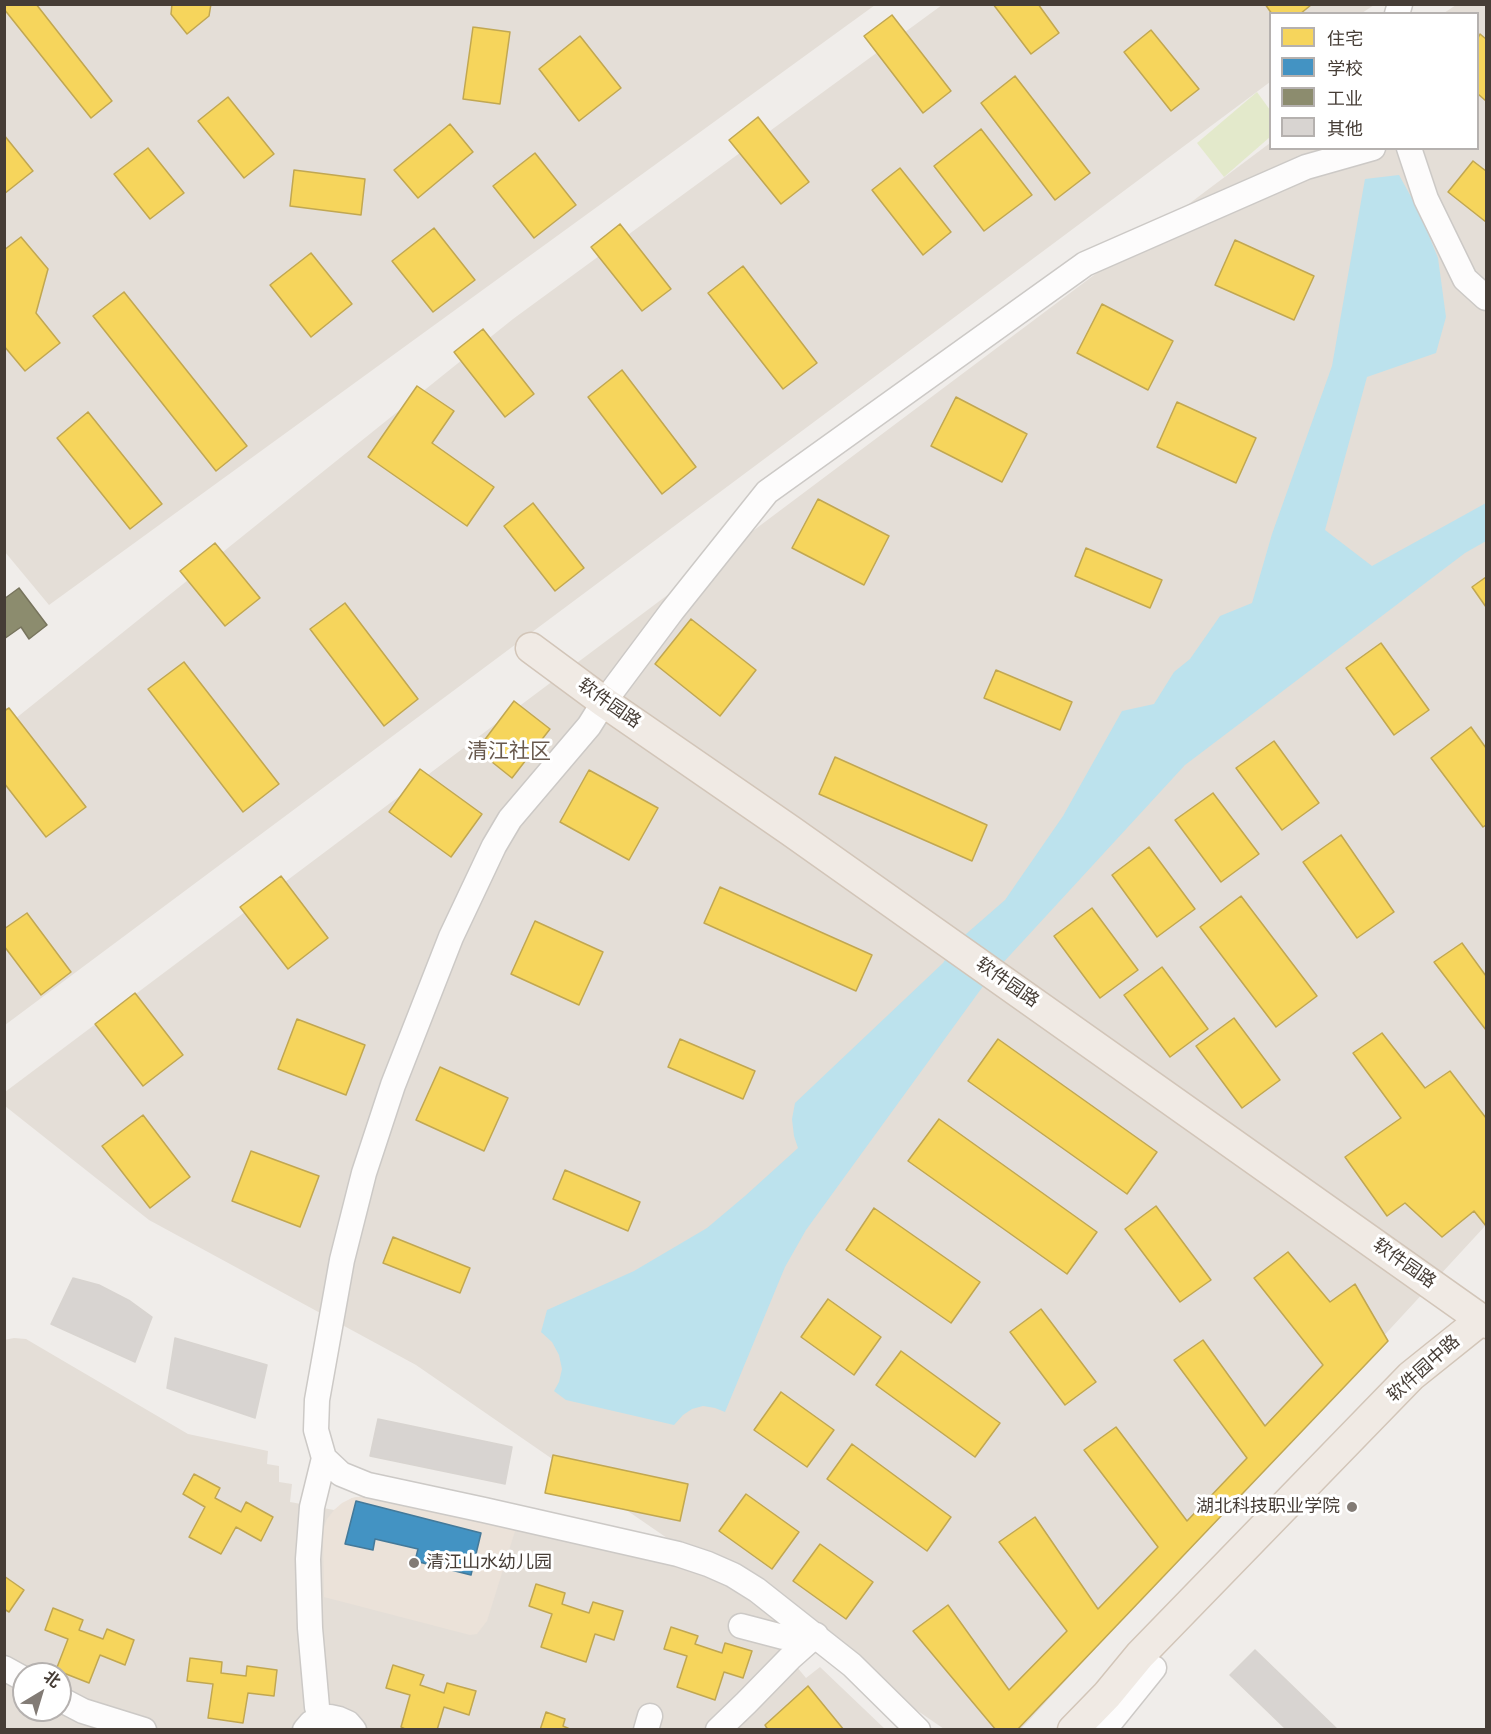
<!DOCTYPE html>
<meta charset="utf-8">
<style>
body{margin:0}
#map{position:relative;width:1491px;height:1734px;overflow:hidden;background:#f0edea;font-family:"Space Grotesk","Noto Sans SC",sans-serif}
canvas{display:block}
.frame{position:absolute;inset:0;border:6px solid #463d36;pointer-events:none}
.legend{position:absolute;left:1269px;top:12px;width:210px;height:138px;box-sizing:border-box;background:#fff;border:2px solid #b5b1af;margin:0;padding:8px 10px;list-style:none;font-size:18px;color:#463d36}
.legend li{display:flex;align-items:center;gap:12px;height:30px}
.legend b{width:30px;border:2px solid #b5b1af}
.north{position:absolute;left:12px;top:1662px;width:60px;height:60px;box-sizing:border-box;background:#fff;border:2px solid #b5b1af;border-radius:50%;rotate:38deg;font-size:16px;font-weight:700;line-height:24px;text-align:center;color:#463d36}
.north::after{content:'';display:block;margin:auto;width:21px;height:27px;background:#827b75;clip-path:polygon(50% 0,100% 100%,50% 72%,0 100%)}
</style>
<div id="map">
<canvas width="1491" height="1734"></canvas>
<div class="frame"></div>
<ul class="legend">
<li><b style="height:16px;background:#f6d55c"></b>住宅</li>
<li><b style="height:16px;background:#4393c3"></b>学校</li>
<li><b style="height:16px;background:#8c8c6e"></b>工业</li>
<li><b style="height:16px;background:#d8d4d1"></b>其他</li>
</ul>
<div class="north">北</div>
</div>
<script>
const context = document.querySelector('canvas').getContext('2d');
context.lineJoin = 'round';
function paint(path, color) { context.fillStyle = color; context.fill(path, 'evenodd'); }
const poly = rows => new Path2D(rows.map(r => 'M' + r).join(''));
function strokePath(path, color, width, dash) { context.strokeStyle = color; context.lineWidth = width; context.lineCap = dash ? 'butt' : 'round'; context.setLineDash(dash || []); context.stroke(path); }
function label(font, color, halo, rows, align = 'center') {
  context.font = font + ' "Space Grotesk","Noto Sans SC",sans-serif'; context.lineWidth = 6; context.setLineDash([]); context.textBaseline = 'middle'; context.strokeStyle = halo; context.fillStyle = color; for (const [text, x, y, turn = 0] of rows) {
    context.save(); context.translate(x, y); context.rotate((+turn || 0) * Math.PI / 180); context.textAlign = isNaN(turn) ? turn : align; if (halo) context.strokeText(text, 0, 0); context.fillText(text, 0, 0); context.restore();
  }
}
paint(poly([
 [4,5,875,5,49,605,5,552],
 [942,5,1374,5,1362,13,1270,14,1270,82,5,1025,5,727,513,319],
 [1456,5,1486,5,1486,1225,1021,1729,944,1729,416,1365,149,1220,5,1106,5,1092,1270,143,1270,148,1478,148,1478,14,1444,13],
 [14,1338,26,1339,188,1434,268,1451,267,1464,279,1466,279,1482,292,1484,290,1502,334,1510,352,1498,365,1496,690,1567,717,1579,783,1623,782,1649,806,1678,820,1667,885,1729,5,1729,4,1340],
 [24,1674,60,1674,60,1710,24,1710]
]), '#e4ded7');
paint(poly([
 [365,1496,516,1528,487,1621,477,1634,470,1635,324,1597,323,1530,327,1519,334,1510,342,1503,352,1498]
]), '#ebe2d9');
paint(poly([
 [1257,92,1270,110,1270,137,1224,177,1197,143]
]), '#e3e9cb');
paint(poly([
 [1399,175,1419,211,1438,258,1446,317,1436,353,1367,377,1325,530,1372,566,1486,503,1486,541,1465,553,1185,765,989,978,806,1230,785,1267,725,1412,715,1408,703,1406,692,1409,683,1415,674,1425,566,1400,554,1391,559,1382,562,1369,559,1355,552,1342,541,1332,547,1310,634,1271,707,1228,745,1196,798,1148,794,1136,792,1119,795,1103,943,963,958,941,1005,900,1063,816,1122,711,1154,704,1174,672,1190,659,1220,616,1252,603,1272,534,1332,366,1365,179]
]), '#bce2ed');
const homes = poly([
 [4,4,36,4,112,101,91,118,4,9,4,4],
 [172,4,211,4,209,16,187,34,171,14,172,4],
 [993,4,1038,4,1059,33,1031,54,993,4],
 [1265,4,1311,4,1311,5,1300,14,1272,14,1265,4],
 [892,15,951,91,923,113,864,36,892,15],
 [473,27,510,32,500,104,463,99,473,27],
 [1151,30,1199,89,1171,111,1124,52,1151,30],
 [1480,34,1486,39,1486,101,1478,94,1478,38,1480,34],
 [580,36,621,88,579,121,539,69,580,36],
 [1015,76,1090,173,1055,200,981,103,1015,76],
 [228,97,274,154,244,178,198,121,228,97],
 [758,117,809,182,781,204,729,140,758,117],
 [450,124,473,152,418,198,394,170,450,124],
 [981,129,1032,195,984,231,934,166,981,129],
 [4,135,33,171,4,194,4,135],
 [148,148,184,193,150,219,114,174,148,148],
 [535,153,576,205,534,238,493,186,535,153],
 [1473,161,1486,171,1486,222,1448,192,1473,161],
 [900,168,951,232,923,255,872,190,900,168],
 [294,170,365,179,361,215,290,206,294,170],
 [620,224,671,289,642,311,591,247,620,224],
 [434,228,475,280,433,312,392,261,434,228],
 [21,237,48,269,36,313,60,343,25,371,4,346,4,250,21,237],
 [1235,240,1314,276,1294,320,1215,285,1235,240],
 [311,253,352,304,311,337,270,285,311,253],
 [743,266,817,363,783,389,708,293,743,266],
 [124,292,247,446,216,471,93,316,124,292],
 [1102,304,1173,341,1148,390,1077,353,1102,304],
 [483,329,534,394,505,417,454,352,483,329],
 [622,370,696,467,662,494,588,397,622,370],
 [417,386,454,411,432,443,494,487,467,526,368,457,417,386],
 [956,397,1027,434,1002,482,931,446,956,397],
 [1177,402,1256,438,1236,483,1157,447,1177,402],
 [88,412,162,504,130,529,57,438,88,412],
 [818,499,889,536,864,585,792,548,818,499],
 [533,503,584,568,555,591,504,526,533,503],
 [215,543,260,598,225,626,180,571,215,543],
 [1086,548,1162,580,1150,608,1075,576,1086,548],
 [1486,577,1486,607,1472,587,1486,577],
 [345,603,418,699,384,726,310,629,345,603],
 [691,619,756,670,720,716,655,664,691,619],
 [1381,643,1429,710,1394,735,1346,668,1381,643],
 [184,662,279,784,243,812,148,689,184,662],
 [996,670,1072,702,1060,730,984,698,996,670],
 [514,701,550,729,512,778,477,750,514,701],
 [9,708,86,807,46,837,4,783,4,711,9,708],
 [1471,727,1486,748,1486,825,1483,827,1431,758,1471,727],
 [1274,741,1319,803,1282,830,1236,768,1274,741],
 [835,757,987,825,972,861,819,794,835,757],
 [420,769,482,814,451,857,389,812,420,769],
 [589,770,658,808,629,860,560,822,589,770],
 [1213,793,1259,854,1221,882,1175,820,1213,793],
 [1341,835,1394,912,1357,938,1303,862,1341,835],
 [1149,847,1195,909,1157,937,1112,875,1149,847],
 [281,876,328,938,288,969,240,907,281,876],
 [720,887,872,955,856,991,704,923,720,887],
 [1241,896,1317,996,1276,1027,1200,927,1241,896],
 [1092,908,1138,970,1100,998,1054,936,1092,908],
 [27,913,71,972,41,995,4,946,4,929,27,913],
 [535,921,603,952,579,1005,511,974,535,921],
 [1462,943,1486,976,1486,1030,1434,962,1462,943],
 [1162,967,1208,1029,1170,1057,1124,995,1162,967],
 [135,993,183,1055,143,1086,95,1024,135,993],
 [1234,1018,1280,1080,1242,1108,1196,1046,1234,1018],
 [297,1019,365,1045,346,1095,278,1069,297,1019],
 [1382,1033,1425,1088,1450,1071,1486,1118,1486,1226,1474,1211,1442,1237,1405,1203,1387,1216,1345,1157,1401,1118,1353,1053,1382,1033],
 [680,1039,755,1071,743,1099,668,1067,680,1039],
 [998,1039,1157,1152,1127,1194,968,1081,998,1039],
 [440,1067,508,1098,484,1151,416,1120,440,1067],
 [143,1115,190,1177,150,1208,102,1146,143,1115],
 [939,1119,1097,1232,1067,1274,908,1161,939,1119],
 [251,1151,319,1176,300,1227,232,1201,251,1151],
 [565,1170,640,1202,628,1231,553,1199,565,1170],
 [1156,1206,1211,1280,1180,1302,1125,1229,1156,1206],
 [874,1208,980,1282,951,1323,846,1250,874,1208],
 [393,1237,470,1268,460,1293,383,1263,393,1237],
 [1288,1252,1330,1302,1355,1284,1388,1341,1017,1730,996,1730,913,1631,948,1605,1009,1690,1067,1631,999,1542,1035,1517,1098,1609,1158,1547,1084,1450,1116,1427,1187,1521,1247,1458,1174,1360,1203,1340,1265,1426,1323,1365,1254,1278,1288,1252],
 [828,1299,881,1337,854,1375,801,1337,828,1299],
 [1041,1309,1096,1382,1065,1405,1010,1332,1041,1309],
 [901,1351,1000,1423,975,1457,876,1385,901,1351],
 [781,1392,834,1430,807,1467,754,1430,781,1392],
 [852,1444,951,1517,927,1551,827,1479,852,1444],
 [553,1455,688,1484,680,1521,545,1493,553,1455],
 [194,1474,220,1488,215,1498,241,1512,246,1502,273,1517,261,1541,236,1527,221,1554,189,1537,205,1507,183,1494,194,1474],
 [746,1494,799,1532,772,1569,719,1531,746,1494],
 [820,1544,873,1582,846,1619,793,1581,820,1544],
 [4,1576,24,1590,9,1612,4,1609,4,1576],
 [536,1584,565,1593,562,1604,589,1613,593,1602,623,1611,614,1640,595,1634,586,1662,541,1647,552,1614,529,1606,536,1584],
 [53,1608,83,1620,79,1630,103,1639,107,1629,134,1640,125,1665,100,1655,89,1683,56,1670,68,1639,45,1630,53,1608],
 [671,1627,698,1636,695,1644,722,1653,725,1643,752,1651,743,1678,724,1672,715,1700,677,1687,687,1656,664,1649,671,1627],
 [190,1658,222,1662,221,1673,246,1676,247,1666,277,1670,274,1696,248,1693,243,1723,208,1718,213,1684,187,1681,190,1658],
 [393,1665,424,1675,420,1685,444,1693,447,1683,476,1691,469,1715,444,1707,437,1730,407,1730,401,1727,410,1695,386,1688,393,1665],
 [808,1686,844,1730,768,1730,765,1725,808,1686],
 [546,1712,565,1719,563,1726,572,1730,540,1730,546,1712]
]);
paint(homes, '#f6d55c');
strokePath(homes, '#c1a751', 1.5);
const schools = poly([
 [356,1501,481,1533,471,1575,415,1561,418,1549,375,1539,373,1550,345,1544,356,1501]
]);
paint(schools, '#4393c3');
strokePath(schools, '#447999', 1.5);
const industry = poly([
 [19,588,47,625,29,639,21,627,4,639,4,599,19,588]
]);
paint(industry, '#8c8c6e');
strokePath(industry, '#77745d', 1.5);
const building = poly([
 [73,1278,99,1285,130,1301,152,1317,135,1362,51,1324,73,1278],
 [175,1338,267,1365,255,1418,167,1388,175,1338],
 [378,1419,512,1447,505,1484,370,1456,378,1419],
 [1255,1650,1338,1730,1287,1730,1230,1675,1255,1650]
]);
paint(building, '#d8d4d1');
strokePath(building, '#d8d4d0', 1.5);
const minor = poly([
 [1397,14,1400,4],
 [1409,148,1426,199,1465,279,1486,298],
 [741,1626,783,1637,816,1635],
 [4,1668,24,1679],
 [60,1699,83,1711,144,1730],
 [321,1719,317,1707,310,1628,308,1559,312,1507,324,1458],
 [305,1730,311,1723,321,1719,330,1717,339,1719,348,1723,354,1730],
 [646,1730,650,1716],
 [718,1730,746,1703,790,1658,816,1635],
 [918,1730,852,1665,757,1590,733,1575,708,1564,678,1554,484,1510,368,1485,341,1474,324,1458,316,1430,317,1400,342,1260,364,1173,393,1085,451,937,494,846,510,819,589,726,604,702,672,611,767,492,1085,264,1306,167,1373,148],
 [1104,1730,1154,1668]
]);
const major = poly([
 [531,648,604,702,791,831,1486,1323],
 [1073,1730,1107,1695,1140,1655,1411,1376,1482,1319]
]);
strokePath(minor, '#ccc9c6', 27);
strokePath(major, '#d2c5b8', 33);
strokePath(minor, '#fdfcfc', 24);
strokePath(major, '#f0eae4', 30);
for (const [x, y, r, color] of [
 [1352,1507,6,"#827b75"],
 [414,1563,6,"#827b75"]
]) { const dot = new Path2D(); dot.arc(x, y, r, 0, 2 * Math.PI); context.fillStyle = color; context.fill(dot); strokePath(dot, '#fff', 2); }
label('18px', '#463d36', '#fff', [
 ["软件园路",609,704,35],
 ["软件园路",1007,983,35],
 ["软件园路",1404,1264,35],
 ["软件园中路",1424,1369,-42]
]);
label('18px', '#463d36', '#fff', [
 ["湖北科技职业学院",1340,1507],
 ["清江山水幼儿园",426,1563,"left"]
], 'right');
label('21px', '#68594e', '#fff', [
 ["清江社区",509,752]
]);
</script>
